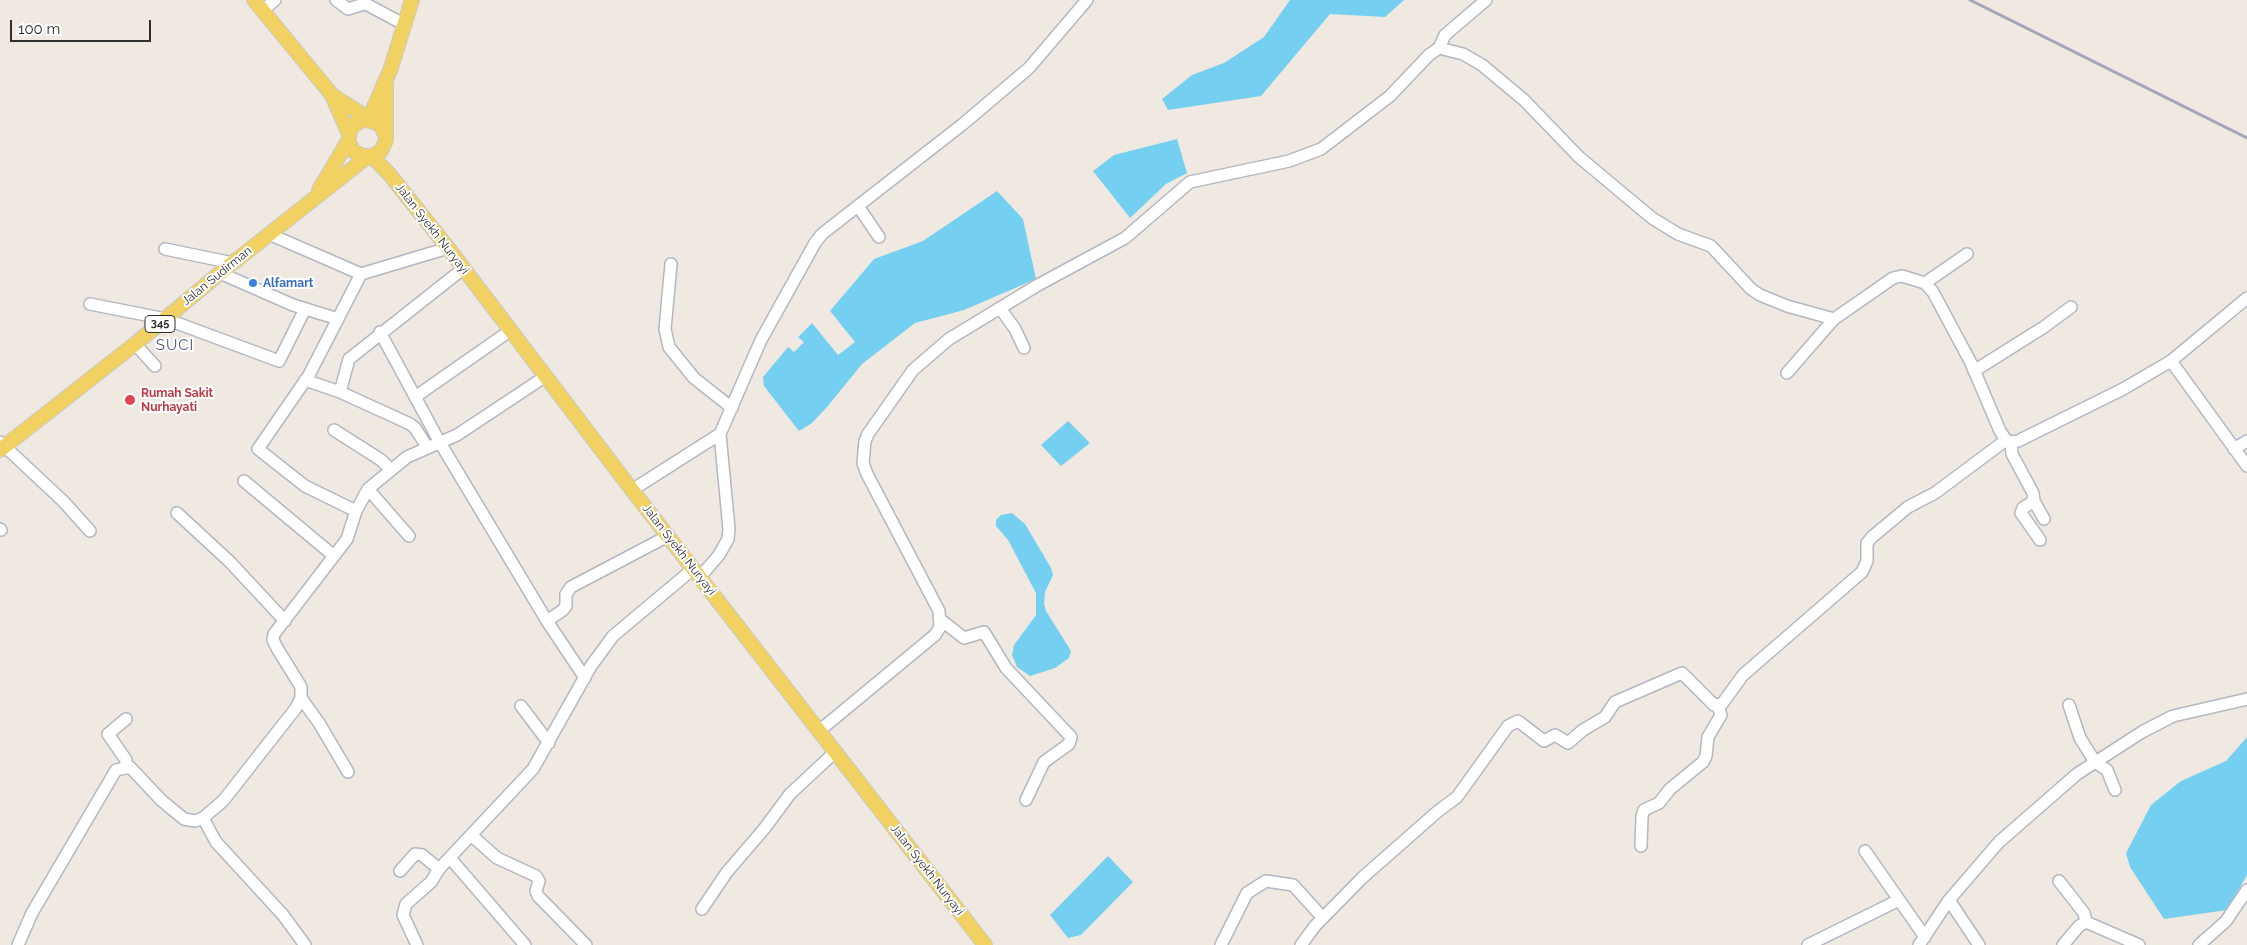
<!DOCTYPE html>
<style>
body{margin:0}
#map{position:relative;width:2247px;height:945px;overflow:hidden;background:#efe9e1;font-family:Raleway,sans-serif}
canvas{display:block}
.scale{position:absolute;left:10px;top:20px;width:141px;height:22px;box-sizing:border-box;border:2px solid #2e2e2e;border-top:0;padding-left:6px;font-size:15px;line-height:18px;white-space:nowrap;color:#2e2e2e;-webkit-text-stroke:4px #fff;paint-order:stroke}
</style>
<div id="map">
<canvas width="2247" height="945"></canvas>
<div class="scale">100 m</div>
</div>
<script>
const context = document.querySelector('canvas').getContext('2d');
context.lineJoin = 'round';
function paint(path, color) { context.fillStyle = color; context.fill(path, 'evenodd'); }
const poly = rows => new Path2D(rows.map(r => 'M' + r).join(''));
function strokePath(path, color, width, dash) { context.strokeStyle = color; context.lineWidth = width; context.lineCap = dash ? 'butt' : 'round'; context.setLineDash(dash || []); context.stroke(path); }
function label(font, color, halo, rows, align = 'center') {
  context.font = font + ' Raleway,sans-serif'; context.lineWidth = 4; context.setLineDash([]); context.textBaseline = 'middle'; context.strokeStyle = halo; context.fillStyle = color; for (const [text, x, y, turn = 0] of rows) {
    context.save(); context.translate(x, y); context.rotate((+turn || 0) * Math.PI / 180); context.textAlign = isNaN(turn) ? turn : align; if (halo) context.strokeText(text, 0, 0); context.fillText(text, 0, 0); context.restore();
  }
}
paint(poly([
 [1290,0,1404,0,1385,17,1330,14,1261,96,1168,110,1162,99,1192,75,1224,63,1264,37],
 [1177,139,1187,173,1166,184,1130,218,1093,171,1114,155],
 [997,191,1023,219,1036,279,964,310,915,323,862,364,827,407,812,423,799,431,764,386,763,377,788,347,794,352,804,342,798,337,812,323,838,355,855,342,830,311,874,259,923,241],
 [1068,421,1090,443,1061,466,1041,445],
 [1012,513,1025,524,1051,568,1053,575,1045,592,1044,603,1046,611,1071,651,1069,658,1055,668,1030,676,1017,667,1012,655,1014,645,1036,615,1036,593,1008,540,996,526,996,520,1001,515],
 [2247,737,2247,875,2227,910,2164,919,2130,867,2126,853,2151,805,2181,781,2226,761],
 [1108,856,1133,882,1081,935,1068,938,1050,915]
]), '#75cff0');
const minor = poly([
 [336,0,348,9,364,4,368,5,405,25],
 [262,11,275,0],
 [1439,48,1445,35,1486,0],
 [858,206,879,237],
 [269,234,361,274,448,248],
 [165,249,233,263],
 [671,264,665,329,669,347,694,378,732,408],
 [220,273,293,305,338,319],
 [1925,283,1967,254],
 [90,304,166,319,279,361,305,309],
 [1000,308,1015,329,1024,348],
 [380,332,439,441,547,621,563,610,566,606,566,594,571,587,668,536],
 [135,344,155,366],
 [2171,361,2247,466],
 [1974,371,2044,327,2071,307],
 [1787,373,1834,319],
 [305,380,340,392,410,424,415,428,428,448],
 [340,392,349,359,464,268],
 [415,397,511,330],
 [334,430,381,460,390,469],
 [0,442,64,502,90,531],
 [2011,442,2012,454,2033,493,2034,501,2023,508,2021,513,2040,540],
 [2234,449,2247,441],
 [244,481,334,556],
 [368,489,409,536],
 [632,490,720,434],
 [2034,501,2044,519],
 [356,511,305,486,258,449,309,375,361,274],
 [177,513,230,562,285,621],
 [0,529,1,530],
 [700,577,719,555,728,539,729,529,720,434,761,340,815,243,822,234,963,124,1029,68,1087,0],
 [941,620,964,638,984,632,1006,668,1071,737,1069,744,1044,762,1026,800],
 [547,621,585,678],
 [301,698,319,723,348,772],
 [2069,705,2080,738,2095,762,2107,770,2115,790],
 [521,706,549,743],
 [126,719,108,734,126,760,126,766],
 [819,731,935,635,940,627,939,611,867,474,863,463,865,441,868,434,913,370,949,339,1038,285,1125,238,1190,182,1289,161,1321,149,1390,96,1429,55,1439,48,1463,54,1482,65,1524,100,1579,157,1652,218,1678,234,1711,246,1751,289,1760,295,1787,306,1834,319,1893,278,1902,276,1925,283,1933,292,1971,363,2000,431,2006,440,2011,442,2018,441,2123,389,2171,361,2247,298],
 [203,818,216,842,283,915,305,945],
 [472,836,497,858,536,876,539,881,536,891,538,896,586,945],
 [1641,846,1642,816,1644,810,1659,803,1670,789,1703,762,1706,756,1708,737,1721,715,1718,706],
 [1865,851,1925,937],
 [450,858,525,945],
 [400,871,415,854,422,855,439,869],
 [2059,881,2084,913,2086,922],
 [1949,900,1979,945],
 [702,909,727,872,764,829,790,794,835,752],
 [18,945,32,913,116,770,130,767,161,800,184,819,195,821,203,818,223,801,296,708,301,698,301,687,277,648,273,640,274,634,347,539,356,511,368,489,407,457,457,435,546,376],
 [417,945,403,915,406,904,431,882,439,869,533,769,591,666,613,636,693,569],
 [1221,945,1247,893,1266,881,1293,885,1323,918],
 [1301,945,1315,926,1362,878,1437,812,1457,797,1508,726,1518,721,1544,741,1555,735,1568,743,1583,730,1605,717,1615,702,1682,673,1714,705,1722,704,1743,675,1862,572,1867,561,1867,543,1872,537,1908,507,1935,493,2006,440],
 [1808,945,1899,900],
 [1919,945,1949,900,1999,842,2077,774,2142,732,2173,716,2247,699],
 [2063,945,2079,926,2086,922,2139,945],
 [2199,945,2226,921,2247,890]
]);
const major = poly([
 [254,0,332,95,348,132],
 [332,95,369,119],
 [369,119,391,68,412,0],
 [385,134,380,124,364,119,351,127,348,141,353,151,362,156,372,156,381,151,386,140,386,84],
 [372,156,390,175,448,248,632,490,985,945],
 [319,190,348,141],
 [0,450,135,344,220,273,367,157]
]);
strokePath(minor, '#b4b7c1', 14);
strokePath(major, '#c9c9c9', 16);
strokePath(minor, '#fff', 11);
strokePath(major, '#f2d163', 14);
strokePath(poly([
 [1970,0,2247,138]
]), '#a3a6b8', 3);
for (const [x, y, r, color] of [
 [253,283,5,"#3f7fe0"],
 [130,400,6,"#e0444e"]
]) { const dot = new Path2D(); dot.arc(x, y, r, 0, 2 * Math.PI); context.fillStyle = color; context.fill(dot); strokePath(dot, '#fff', 2); }
for (const [x, y, w] of [
 [160,324,30]
]) { const box = new Path2D(); box.roundRect(x - w / 2, y - 8.5, w, 17, 4); context.fillStyle = '#fff'; context.fill(box); strokePath(box, '#2e2e2e', 1); }
label('bold 11px', '#2e2e2e', null, [
 ["345",160,324]
]);
label('12px', '#2e2e2e', '#fff', [
 ["Jalan Syekh Nuryayi",432,229,52],
 ["Jalan Sudirman",217,276,-39],
 ["Jalan Syekh Nuryayi",679,550,52],
 ["Jalan Syekh Nuryayi",927,870,52]
]);
label('bold 12px', '#366cbe', '#fff', [
 ["Alfamart",263,283]
], 'left');
label('bold 12px', '#be3a42', '#fff', [
 ["Rumah Sakit",141,393],
 ["Nurhayati",141,407]
], 'left');
context.letterSpacing = '1px';
label('15px', '#4d5680', '#fff', [
 ["SUCI",175,345]
]);
context.letterSpacing = '0px';
</script>
